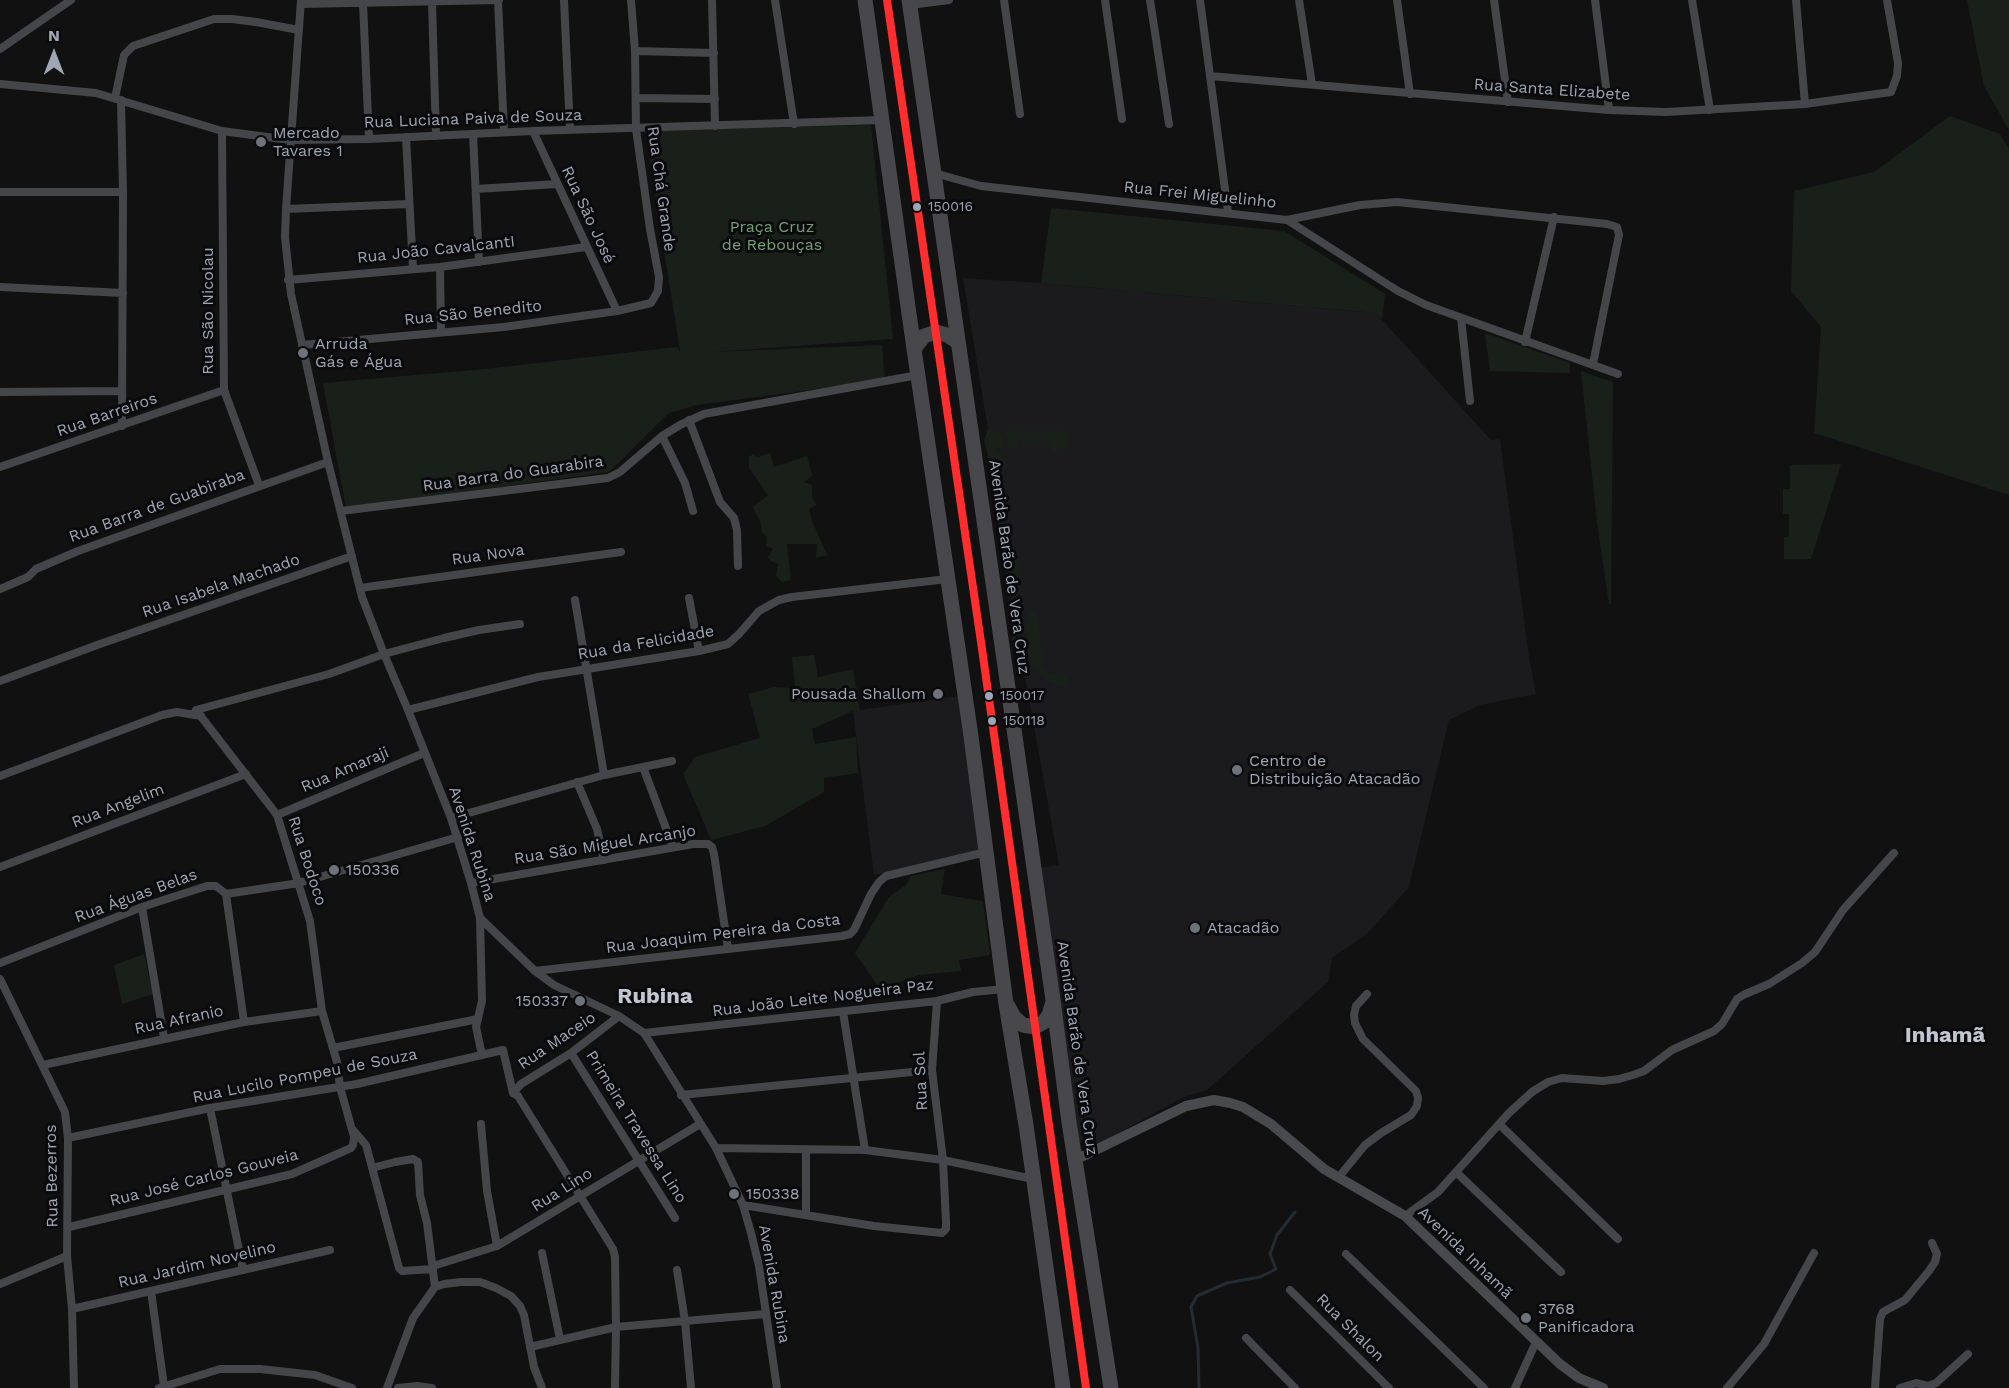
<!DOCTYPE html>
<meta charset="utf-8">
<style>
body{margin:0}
#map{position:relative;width:2009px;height:1388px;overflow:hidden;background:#111;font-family:"Work Sans",sans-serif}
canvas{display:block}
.north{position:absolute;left:24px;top:24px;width:60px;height:60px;-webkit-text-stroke:4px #0b0b0d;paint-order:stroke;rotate:0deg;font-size:16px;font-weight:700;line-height:24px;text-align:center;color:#a0a7b4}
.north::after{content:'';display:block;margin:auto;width:21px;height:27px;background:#a0a7b4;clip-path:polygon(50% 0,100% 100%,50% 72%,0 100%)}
</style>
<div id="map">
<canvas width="2009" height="1388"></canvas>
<div class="north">N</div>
</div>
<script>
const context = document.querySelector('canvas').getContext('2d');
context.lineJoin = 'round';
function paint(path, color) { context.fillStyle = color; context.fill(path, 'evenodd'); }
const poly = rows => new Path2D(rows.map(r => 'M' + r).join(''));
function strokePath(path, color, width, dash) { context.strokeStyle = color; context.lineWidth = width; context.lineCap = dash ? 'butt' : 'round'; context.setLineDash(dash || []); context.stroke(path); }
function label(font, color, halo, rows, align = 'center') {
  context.font = font + ' "Work Sans",sans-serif'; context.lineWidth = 6; context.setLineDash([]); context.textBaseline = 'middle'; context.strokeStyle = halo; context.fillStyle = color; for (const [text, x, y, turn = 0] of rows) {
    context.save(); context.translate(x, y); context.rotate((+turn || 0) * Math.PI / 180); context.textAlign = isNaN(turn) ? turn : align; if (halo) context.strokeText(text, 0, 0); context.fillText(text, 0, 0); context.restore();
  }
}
paint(poly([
 [963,278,1041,283,1376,313,1491,440,1500,439,1529,657,1536,694,1480,705,1449,720,1409,887,1366,935,1332,958,1328,982,1207,1090,1184,1097,1100,1143,1092,1145,1079,1141,1040,868,1059,865,994,505,988,429],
 [966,695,986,851,874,875,853,711]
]), '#1b1b1d');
paint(poly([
 [1967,0,2009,0,2009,130,1984,86],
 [1950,116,2000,134,2009,149,2009,495,1814,433,1821,327,1791,291,1794,191,1874,172],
 [871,125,893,339,712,352,882,345,885,380,697,405,669,413,609,472,346,508,323,383,485,369,677,347,680,351,645,131],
 [1051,208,1284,231,1385,294,1382,319,1376,313,1041,283],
 [1485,333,1570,363,1570,373,1490,371],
 [1581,371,1613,382,1611,604,1609,604,1597,523],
 [988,429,1004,435,1003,448,996,448,1009,467,998,471,1000,474,993,475,991,469,984,440],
 [1005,430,1067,431,1070,439,1067,449,1053,451,1046,441,1032,444,1018,440,1016,449,1011,449,1007,445],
 [770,453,774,467,807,456,812,476,804,482,812,485,812,497,816,505,809,509,812,521,827,555,816,558,817,544,787,544,791,580,782,582,776,576,778,564,771,561,768,557,773,549,766,546,767,537,762,532,761,524,753,507,768,495,749,468,749,457,753,454,757,457],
 [1841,464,1811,559,1784,559,1784,537,1789,536,1789,514,1783,514,1783,489,1790,489,1790,465],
 [1003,538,1011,540,1015,550,1023,583,1018,588,1014,590,1008,585,1007,565,1003,555],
 [1033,611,1038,618,1043,666,1050,673,1066,676,1068,686,1061,687,1042,678,1036,671,1031,660,1028,643,1021,649,1018,648,1012,642,1011,627,1018,621,1022,629,1019,637,1027,642,1028,616],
 [814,655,818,677,853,669,860,711,853,711,812,729,815,744,856,737,858,773,824,778,824,792,765,826,711,840,683,774,695,757,760,738,748,694,774,687,795,688,792,657],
 [945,869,941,894,983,901,990,955,959,960,961,971,919,975,896,984,878,986,855,953,889,897,906,885,911,876],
 [144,954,153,994,122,1004,114,965]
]), '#19201a');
strokePath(poly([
 [1199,1388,1198,1348,1191,1307,1197,1296,1227,1283,1260,1277,1276,1269,1270,1254,1277,1235,1295,1212]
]), '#242c33', 3);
strokePath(poly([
 [301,0,286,209,285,237,291,294,328,462,362,597,384,654,408,710,451,818,471,883,480,918,482,1001,476,1027,482,1055],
 [498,0,504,132],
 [564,0,570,130],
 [712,0,715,126],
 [775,0,794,124],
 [1004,0,1020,114],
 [1105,0,1122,119],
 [1150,0,1169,124],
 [1200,0,1228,212],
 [1299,0,1312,84],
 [1397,0,1410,94],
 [1494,0,1508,102],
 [1595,0,1609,110],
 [1692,0,1710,110],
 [1796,0,1805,104],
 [432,2,436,136],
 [363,3,369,139],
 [301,4,499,0],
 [910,5,949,0],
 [0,49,71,0],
 [635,51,714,53],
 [1210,76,1609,110,1666,112,1805,104,1891,92,1897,76,1898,63,1887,0],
 [0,84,96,93,222,131,290,140,369,139,533,131,882,120],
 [115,98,124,55,133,46,214,19,232,19,256,22,299,30],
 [637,98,715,99],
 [121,100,123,192,122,426],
 [222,131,224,390,259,485],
 [533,131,617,311],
 [473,134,479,262],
 [406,137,413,269],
 [934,173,981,186,1287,220,1360,205,1397,202,1607,224,1617,227,1619,235,1593,364],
 [476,189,557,184],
 [0,192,123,192],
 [286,209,409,204],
 [1287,220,1398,291,1426,305,1618,374],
 [440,267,441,332],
 [288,280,440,267,586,247],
 [0,287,123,293],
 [1461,318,1470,401],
 [1525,342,1554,217],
 [302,345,504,327,617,311,651,303,658,291,659,277,650,229,636,129,635,51,631,0],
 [0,392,122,391],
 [689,420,720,502,734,518,737,530,738,566],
 [662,436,685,483,693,511],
 [0,467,224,390],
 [341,511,608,478,620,472,662,436,680,425,704,414,918,375],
 [360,588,621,552],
 [0,589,28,577,36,569,78,551,328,462],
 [689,598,699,651],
 [575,600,604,775],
 [0,681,100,644,352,556],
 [408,710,538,677,699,651,728,644,739,634,759,611,779,600,792,597,947,579],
 [643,767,673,847],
 [0,776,162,715,177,712,201,716],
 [577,782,597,829,604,860],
 [277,815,424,753],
 [451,818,604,775,672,761],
 [0,867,246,774],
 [471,883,693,844,708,844,712,847,714,854,728,949],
 [226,894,244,1022],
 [142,907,164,1038],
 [480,918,535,971,554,985,619,1016,644,1033,716,1148,743,1205,751,1233,759,1266,777,1388],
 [0,963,142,907,207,886,216,886,226,894,299,883,458,837],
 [535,971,842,936,850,934,854,930,871,894,879,882,886,876,986,852],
 [0,979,65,1112,68,1138,67,1256,72,1309,74,1388],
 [843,1012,865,1150],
 [644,1033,937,1001,973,992,1005,989],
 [333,1048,478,1019],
 [571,1053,675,1218],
 [43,1065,244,1022,322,1011],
 [513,1093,518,1096,613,1249,615,1257,616,1327,615,1388],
 [513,1093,521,1084,571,1053,619,1016],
 [681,1095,932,1070],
 [210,1108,243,1270],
 [481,1124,487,1191,497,1246],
 [1499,1124,1618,1239],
 [353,1130,366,1145,399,1268,402,1271,433,1269],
 [68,1138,210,1108,357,1084,503,1050,513,1093],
 [716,1148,865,1150,943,1160,1033,1179],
 [806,1150,806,1214],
 [372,1168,395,1162,413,1159,418,1162,420,1195,427,1223,435,1287],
 [1456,1172,1561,1272],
 [1338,1178,1365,1145,1381,1133,1411,1115,1417,1106,1418,1098,1416,1091,1363,1039,1355,1023,1354,1015,1356,1006,1367,994],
 [743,1205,874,1226,942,1233,946,1229,946,1222,943,1160,932,1070,937,1001],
 [1405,1216,1438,1192,1509,1113,1532,1092,1548,1082,1562,1078,1603,1081,1619,1079,1633,1075,1644,1071,1672,1050,1714,1031,1722,1024,1737,999,1743,995,1769,984,1802,963,1815,952,1843,910,1894,853],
 [69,1227,292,1174,351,1148,353,1145,354,1137,340,1087,337,1062,322,1011,310,921,277,815,196,710,329,674,384,654,444,638,479,630,520,624],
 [542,1253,560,1339],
 [1346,1254,1484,1388],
 [433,1266,497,1246,700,1124],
 [677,1270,685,1321,691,1388],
 [0,1284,67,1256],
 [1290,1290,1389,1388],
 [151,1291,164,1386],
 [72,1309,330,1250],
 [1246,1338,1295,1388],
 [530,1347,616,1327,766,1314],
 [159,1388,220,1369,260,1369,315,1375,352,1388],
 [387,1388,413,1318,435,1287,444,1284,461,1282,480,1282,496,1288,511,1296,520,1306,524,1315,534,1367,542,1388],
 [398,1388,417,1386,432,1388],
 [1515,1388,1536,1342],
 [1727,1388,1764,1344,1814,1253],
 [1875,1388,1880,1319,1883,1312,1905,1300,1929,1271,1935,1262,1937,1254,1932,1243],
 [1900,1388,1916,1383,1928,1386,1936,1383,1968,1354]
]), '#45464a', 8);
strokePath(poly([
 [1075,1160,1186,1106,1214,1100,1230,1103,1243,1107,1271,1124,1324,1169,1405,1216,1560,1364,1579,1378,1603,1388]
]), '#494a4e', 10);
strokePath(poly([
 [865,0,914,349,970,729,1006,1004,1026,1125,1063,1388],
 [909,0,1053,1000,1069,1122,1111,1388],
 [914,349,924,336,936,332,947,335,958,342],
 [1008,1006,1014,1017,1023,1025,1035,1027,1044,1022,1049,1015,1053,1002]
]), '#48484c', 15);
strokePath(poly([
 [887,0,981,642,1086,1388]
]), '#ff2d2d', 8);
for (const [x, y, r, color] of [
 [261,142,6,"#6e727b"],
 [917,207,5,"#a0a7b4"],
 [303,353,6,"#6e727b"],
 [938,694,6,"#6e727b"],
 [989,696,5,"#a0a7b4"],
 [992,721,5,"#a0a7b4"],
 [1237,770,6,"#6e727b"],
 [334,870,6,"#6e727b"],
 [1195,928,6,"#6e727b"],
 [580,1001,6,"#6e727b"],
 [734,1194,6,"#6e727b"],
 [1526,1318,6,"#6e727b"]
]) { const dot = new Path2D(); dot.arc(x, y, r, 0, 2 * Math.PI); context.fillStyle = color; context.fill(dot); strokePath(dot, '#0b0b0d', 2); }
label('14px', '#a0a7b4', '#0b0b0d', [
 ["150016",928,207],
 ["150017",1000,696],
 ["150118",1003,721]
], 'left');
label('16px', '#a0a7b4', '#0b0b0d', [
 ["Rua Santa Elizabete",1552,90,4],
 ["Rua Luciana Paiva de Souza",473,119,-2],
 ["Rua Chá Grande",661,189,82],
 ["Rua Frei Miguelinho",1200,195,6],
 ["Rua São José",588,215,65],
 ["Rua João CavalcantI",436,250,-6],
 ["Rua São Nicolau",208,311,-90],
 ["Rua São Benedito",473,313,-6],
 ["Rua Barreiros",107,415,-19],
 ["Rua Barra do Guarabira",513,474,-8],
 ["Rua Barra de Guabiraba",157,506,-20],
 ["Rua Nova",488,555,-8],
 ["Avenida Barão de Vera Cruz",1009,567,82],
 ["Rua Isabela Machado",221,586,-19],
 ["Rua da Felicidade",646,643,-10],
 ["Rua Amaraji",345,770,-23],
 ["Rua Angelim",118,806,-21],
 ["Avenida Rubina",472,844,72],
 ["Rua São Miguel Arcanjo",605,845,-9],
 ["Rua Bodoco",307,861,72],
 ["Rua Águas Belas",136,896,-20],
 ["Rua Joaquim Pereira da Costa",723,934,-7],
 ["Rua João Leite Nogueira Paz",823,998,-7],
 ["Rua Afranio",179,1020,-12],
 ["Rua Maceio",557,1041,-34],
 ["Avenida Barão de Vera Cruz",1077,1048,82],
 ["Rua Lucilo Pompeu de Souza",305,1076,-11],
 ["Rua Sol",921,1081,-93],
 ["Primeira Travessa Lino",636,1127,58],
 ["Rua Bezerros",52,1176,-91],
 ["Rua José Carlos Gouveia",204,1178,-14],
 ["Rua Lino",562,1190,-32],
 ["Avenida Inhamã",1465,1253,44],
 ["Rua Jardim Novelino",197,1265,-13],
 ["Avenida Rubina",774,1284,80],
 ["Rua Shalon",1350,1328,45]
]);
label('16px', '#a0a7b4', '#0b0b0d', [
 ["Mercado",273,133],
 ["Tavares 1",273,151],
 ["Arruda",315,344],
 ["Gás e Água",315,362],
 ["Pousada Shallom",926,694,"right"],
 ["Centro de",1249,761],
 ["Distribuição Atacadão",1249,779],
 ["150336",346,870],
 ["Atacadão",1207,928],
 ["150337",568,1001,"right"],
 ["150338",746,1194],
 ["3768",1538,1309],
 ["Panificadora",1538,1327]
], 'left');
label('16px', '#75a076', '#0b0b0d', [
 ["Praça Cruz",772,227],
 ["de Rebouças",772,245]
]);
label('bold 22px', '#c1c6cf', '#0b0b0d', [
 ["Rubina",655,997],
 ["Inhamã",1945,1036]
]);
</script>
